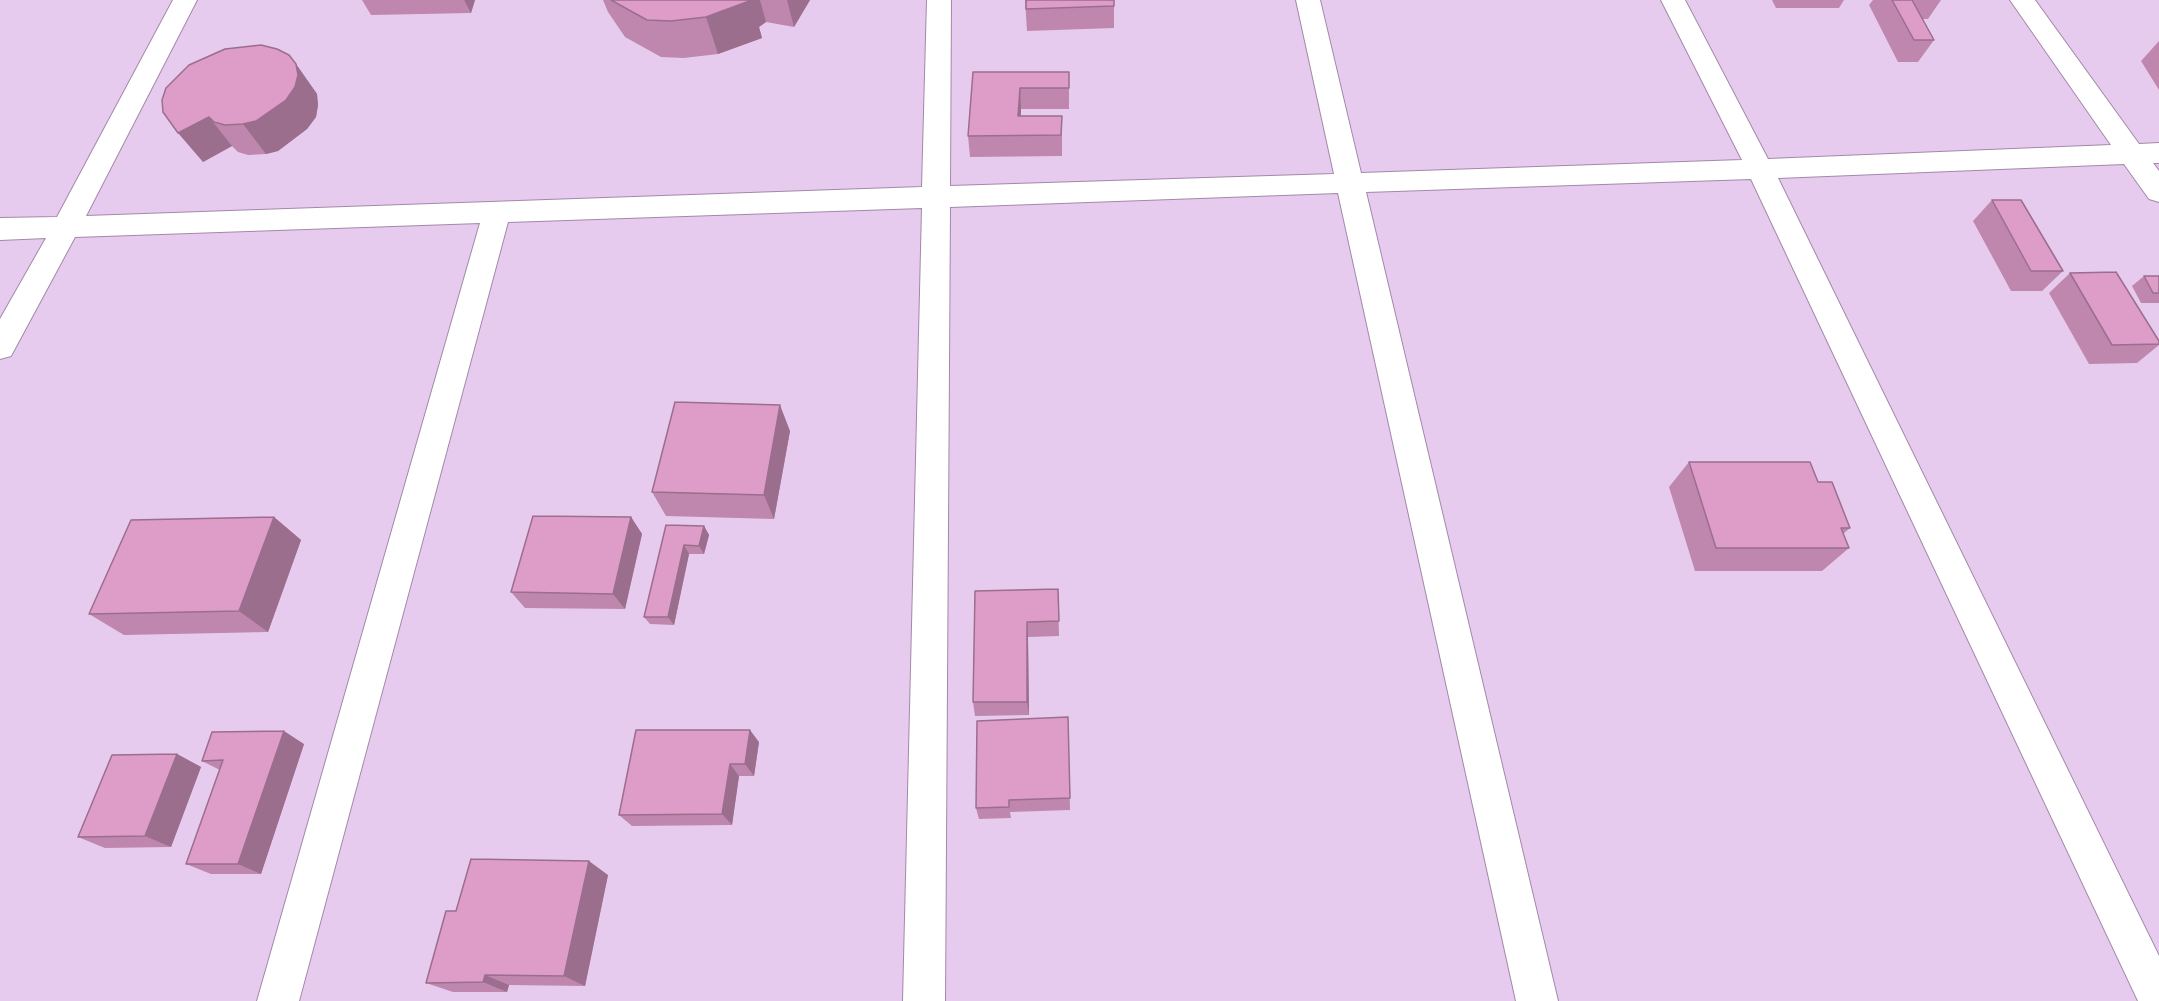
<!DOCTYPE html>
<style>
body{margin:0}
canvas{display:block;background:#e7cbee}
</style>
<canvas width="2159" height="1001"></canvas>
<script>
const context = document.querySelector('canvas').getContext('2d');
context.lineJoin = 'round';
const poly = rows => new Path2D(rows.map(r => 'M' + r).join(''));
function strokePath(path, color, width, dash) { context.strokeStyle = color; context.lineWidth = width; context.lineCap = dash ? 'butt' : 'round'; context.setLineDash(dash || []); context.stroke(path); }
function paint(path, color) { context.fillStyle = color; context.fill(path, 'evenodd'); }
const minor = poly([
 [173,0,197,0,86,216,922,187,927,0,951,0,950,186,1334,174,1296,0,1320,0,1361,173,1742,160,1661,0,1685,0,1768,159,2111,145,2010,0,2035,0,2139,144,2159,143,2159,163,2153,163,2159,171,2159,202,2149,199,2124,164,1778,178,2159,956,2159,1001,2138,1001,1751,179,1366,192,1558,1001,1516,1001,1338,193,950,207,945,1001,903,1001,922,208,508,222,299,1001,257,1001,480,223,75,237,11,356,0,359,0,319,46,238,0,240,0,218,57,217,173,0]
]);
strokePath(minor, '#a289a9', 2);
paint(minor, '#fff');
paint(poly([
 [362,0,475,0,471,13,371,15],
 [603,0,810,0,794,27,766,22,759,27,762,38,718,54,684,58,661,57,625,37,608,12],
 [1025,0,1114,6,1114,28,1027,31],
 [1772,0,1844,0,1839,8,1776,8],
 [1873,0,1941,0,1928,19,1922,19,1934,40,1918,62,1898,62,1869,5],
 [2159,41,2159,90,2141,61],
 [296,64,317,94,318,105,316,117,307,129,278,151,266,154,248,155,238,152,232,146,203,162,166,88],
 [973,72,1069,72,1069,109,1021,109,1021,116,1062,116,1062,156,970,157,968,136],
 [1992,200,2063,271,2042,291,2011,291,1973,221],
 [2070,273,2159,341,2159,345,2137,363,2089,364,2049,293],
 [2144,276,2159,276,2159,303,2141,303,2132,286],
 [790,431,774,519,666,516,652,492],
 [1689,462,1818,482,1850,528,1843,534,1849,548,1822,571,1695,571,1669,487],
 [274,517,301,540,268,632,124,635,89,614],
 [631,517,642,534,625,609,525,608,511,592],
 [666,525,704,526,709,535,704,554,689,554,674,625,650,624,644,617],
 [1058,589,1059,636,1028,637,1029,715,975,716,973,702,975,591],
 [1068,717,1070,810,1010,812,1011,818,979,819,976,808],
 [759,742,754,776,739,776,732,825,632,826,619,815],
 [304,744,261,874,211,874,186,864,220,770,202,761],
 [177,754,201,767,171,847,105,848,78,837],
 [608,875,585,986,509,985,507,992,453,992,426,983,456,911]
]), '#bf87ad');
paint(poly([
 [464,0,475,0,471,13],
 [748,0,760,0,766,22,759,27,762,38,718,54,706,17],
 [787,0,810,0,794,27],
 [296,64,317,94,318,105,316,117,307,129,278,151,266,154,243,124],
 [1020,88,1021,109,1020,137,1018,116],
 [209,117,232,146,203,162,178,133],
 [780,405,790,431,774,519,764,495],
 [274,517,301,540,268,632,239,611],
 [631,517,642,534,625,609,613,594],
 [704,526,709,535,704,554,699,546],
 [684,545,689,554,674,625,668,617],
 [1027,622,1028,637,1029,715,1027,702],
 [750,730,759,742,754,776,745,764],
 [284,731,304,744,261,874,238,864],
 [177,754,201,767,171,847,145,836],
 [730,764,739,776,732,825,722,814],
 [589,861,608,875,585,986,564,976],
 [485,975,509,985,507,992,483,982]
]), '#9b6e8d');
const building = poly([
 [611,0,752,0,706,17,671,21,647,20,611,0],
 [1026,0,1114,0,1114,6,1026,9,1026,0],
 [1892,0,1912,0,1934,40,1914,40,1892,0],
 [261,45,277,49,289,55,296,64,298,75,295,87,286,100,256,121,243,124,225,125,214,122,209,117,178,133,163,112,162,100,166,88,189,65,225,49,261,45],
 [973,72,1069,72,1069,88,1020,88,1018,116,1062,116,1061,135,968,136,973,72],
 [1992,200,2021,200,2063,271,2031,271,1992,200],
 [2116,272,2159,341,2159,344,2112,345,2070,273,2116,272],
 [2144,276,2159,276,2159,293,2153,293,2144,276],
 [675,402,780,405,764,495,652,492,675,402],
 [1689,462,1810,462,1818,482,1832,482,1850,528,1841,528,1849,548,1716,548,1689,462],
 [533,516,631,517,613,594,511,592,533,516],
 [274,517,239,611,89,614,131,520,274,517],
 [666,525,704,526,699,546,684,545,668,617,644,617,666,525],
 [1058,589,1059,621,1027,622,1027,702,973,702,975,591,1058,589],
 [1068,717,1070,798,1009,800,1009,807,976,808,977,721,1068,717],
 [636,730,750,730,745,764,730,764,722,814,619,815,636,730],
 [284,731,238,864,186,864,223,760,202,761,212,732,284,731],
 [177,754,145,836,78,837,112,755,177,754],
 [471,859,589,861,564,976,485,975,483,982,426,983,446,911,456,911,471,859]
]);
paint(building, '#de9dc9');
strokePath(building, '#9b6e8d', 1.5);
</script>
